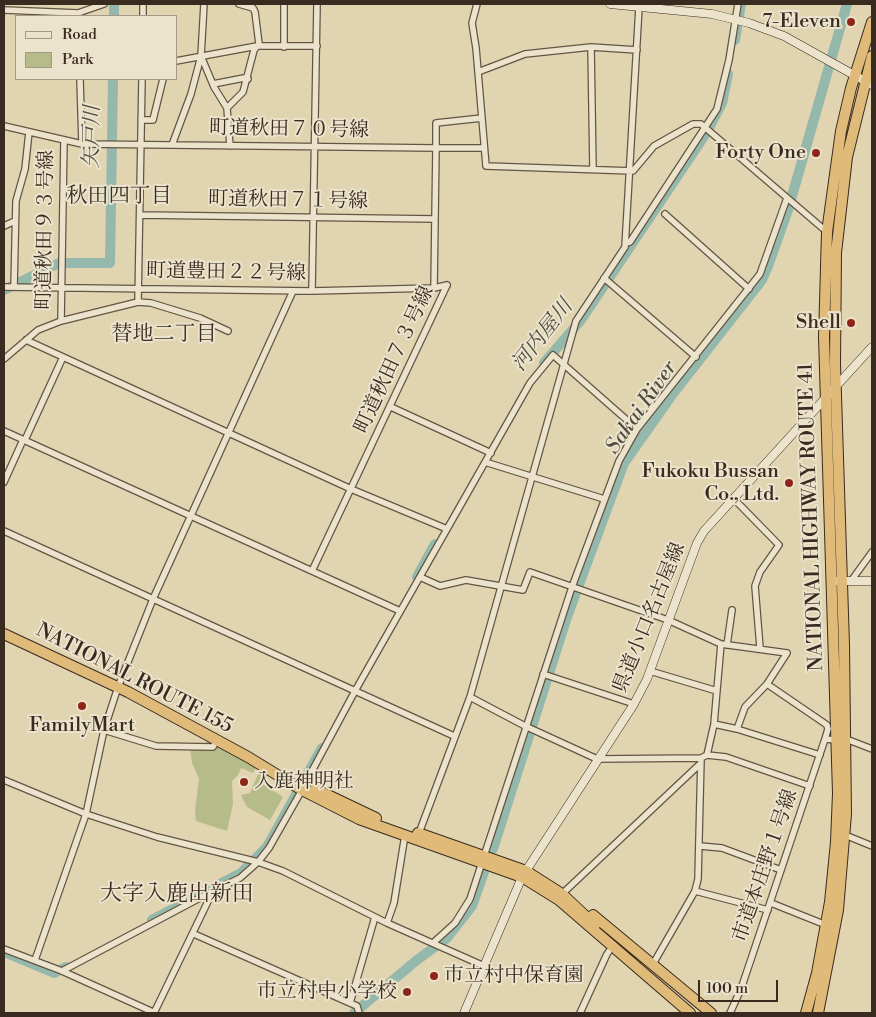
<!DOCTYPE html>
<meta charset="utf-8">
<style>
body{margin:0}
#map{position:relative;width:876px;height:1017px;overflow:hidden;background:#e0d4b1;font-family:"Libre Bodoni",serif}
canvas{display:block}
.frame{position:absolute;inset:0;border:5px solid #392b1f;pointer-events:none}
.legend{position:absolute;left:15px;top:15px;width:162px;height:65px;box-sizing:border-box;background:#ebe3cc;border:1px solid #a49987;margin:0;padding:6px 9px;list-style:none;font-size:15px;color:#392b1f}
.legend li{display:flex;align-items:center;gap:10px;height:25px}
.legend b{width:25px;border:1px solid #a49987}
.scale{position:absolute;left:698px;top:980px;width:80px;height:22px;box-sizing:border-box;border:2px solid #392b1f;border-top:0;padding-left:6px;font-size:15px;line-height:18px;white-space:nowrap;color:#392b1f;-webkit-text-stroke:4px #ebe3cc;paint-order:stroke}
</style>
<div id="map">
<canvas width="876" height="1017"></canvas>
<div class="frame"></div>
<ul class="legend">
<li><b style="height:6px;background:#ebe3cc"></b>Road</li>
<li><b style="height:14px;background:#b6bc89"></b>Park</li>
</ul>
<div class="scale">100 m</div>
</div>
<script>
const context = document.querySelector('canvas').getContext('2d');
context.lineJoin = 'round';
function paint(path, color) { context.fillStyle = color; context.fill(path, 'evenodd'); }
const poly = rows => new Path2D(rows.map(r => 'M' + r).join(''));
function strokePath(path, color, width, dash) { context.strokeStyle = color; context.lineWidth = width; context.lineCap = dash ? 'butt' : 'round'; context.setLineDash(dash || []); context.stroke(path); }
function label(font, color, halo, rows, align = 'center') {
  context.font = font + ' "Libre Bodoni","Noto Serif JP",serif'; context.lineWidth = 4; context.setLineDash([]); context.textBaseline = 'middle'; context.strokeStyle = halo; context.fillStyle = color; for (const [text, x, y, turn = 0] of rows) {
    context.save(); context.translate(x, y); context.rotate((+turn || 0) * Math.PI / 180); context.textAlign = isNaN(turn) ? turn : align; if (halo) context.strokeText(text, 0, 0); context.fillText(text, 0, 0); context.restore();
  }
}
paint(poly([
 [210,739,257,765,253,773,241,768,238,775,232,781,233,804,227,831,196,821,195,810,199,779,192,763,190,748,202,747],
 [261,767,269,772,263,784,283,797,270,820,247,807,241,795,250,793]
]), '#b6bc89');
strokePath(poly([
 [114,16,114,4],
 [735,40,741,4],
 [4,290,59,263,110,263,113,79],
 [544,363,581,320,707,132,722,103,728,74],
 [417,577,435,544],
 [493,849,567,617,624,463,672,395,762,280,768,266,788,210,847,4],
 [152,920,241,873,267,847,322,748],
 [4,952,54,973,66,967],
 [354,1013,417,960,447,938,472,906,485,869]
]), '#94b8ab', 10);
const street = poly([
 [204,4,201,56,214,87,227,108],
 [477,4,472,23,476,48,486,166,633,171,654,146,693,124,701,124,827,232],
 [4,10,78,13,104,4],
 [143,16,143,4],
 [284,47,284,4],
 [591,47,593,169],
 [176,61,257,46,317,46],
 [478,72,525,54,591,47,637,50],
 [80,79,82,144],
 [213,84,244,78,248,79],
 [482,118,436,123,436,148,484,148],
 [141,120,153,120,163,79],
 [4,126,82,144,436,148,434,288],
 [172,145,191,94,201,56],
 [230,146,227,108,243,92,254,50,259,44,255,12,253,8,239,4],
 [665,214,749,289],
 [140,215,435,219],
 [4,226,15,221],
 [626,243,630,242,717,109,729,60,738,4],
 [604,278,696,357],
 [4,287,312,291,434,288,447,285],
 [14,287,16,201,25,169,29,132],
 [312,291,317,4],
 [138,302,151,303,200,318,228,331],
 [61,321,64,140],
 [26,340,351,489,447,529],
 [4,359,38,330,61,321,138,302,142,79],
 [391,407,491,453],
 [4,431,400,611],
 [25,440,63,357],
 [485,462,604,499],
 [4,482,23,440],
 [733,498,779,545,760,572,755,586,760,648],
 [4,531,454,736],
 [312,571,447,285],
 [420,577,440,586,466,580,523,590,530,572,668,620,721,644,787,653,767,684,745,707,737,729],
 [851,581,872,552],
 [727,645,732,610],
 [650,671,717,691],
 [543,674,634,704],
 [767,684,827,725,828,729,825,739],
 [470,697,525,726,597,759,701,758,707,755,726,757,810,786],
 [714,724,737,729,820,755],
 [104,730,156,746,213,747,217,740],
 [846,739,872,749],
 [707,755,714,724,721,644],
 [4,780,86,814,157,837,258,862,283,871,387,923,484,966],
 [305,784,355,691,530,383,553,355,637,429],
 [419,833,470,697,576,321,625,247,639,7],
 [845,835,872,846],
 [700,846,722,848,781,870],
 [695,891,768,910],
 [562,894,700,764],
 [771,903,826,925],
 [387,923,394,903,405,835],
 [194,934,350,1003,357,1006,359,1013],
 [433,943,455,923,470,899,572,587,619,461,637,429,760,274,787,198],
 [4,949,62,971,155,1013],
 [35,960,86,814,104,730,118,687,153,599,293,291],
 [653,964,695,891,698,879,701,758],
 [62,971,213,891],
 [350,1003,375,917],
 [154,1013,213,891,240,878,258,862,269,848,302,790],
 [580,1013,607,954,612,947],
 [730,1013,741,989,825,739,837,740]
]);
const secondary = poly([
 [610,4,712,14,749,23,784,36,872,85],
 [837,581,872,581],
 [464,1013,522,877,634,704,647,679,697,543,704,531,872,347]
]);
const highway = poly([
 [4,634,128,692,248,757,302,790,359,819,522,877,559,900,690,1013],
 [315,789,376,818],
 [418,833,526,871,562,894,595,925],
 [593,915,711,1013],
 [806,1013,817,973,830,902,836,842,838,793,824,337,827,232,841,131,851,88,872,22],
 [818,1013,838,910,846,814,844,645,835,364,836,253,847,157,872,56]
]);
strokePath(street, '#635544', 8);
strokePath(secondary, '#392b1f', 9);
strokePath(highway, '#392b1f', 12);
strokePath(street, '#ebe3cc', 5.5);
strokePath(secondary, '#ebe3cc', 8);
strokePath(highway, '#e0ba78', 10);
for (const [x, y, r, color] of [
 [851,22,5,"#8f2418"],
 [816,153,5,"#8f2418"],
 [851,323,5,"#8f2418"],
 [789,483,5,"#8f2418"],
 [82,706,5,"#8f2418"],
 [244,782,5,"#8f2418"],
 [434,976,5,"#8f2418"],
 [407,992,5,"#8f2418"]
]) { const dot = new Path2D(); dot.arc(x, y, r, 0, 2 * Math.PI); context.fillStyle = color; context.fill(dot); strokePath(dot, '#ebe3cc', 2); }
label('20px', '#392b1f', '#ebe3cc', [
 ["7-Eleven",841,22],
 ["Forty One",806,153],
 ["Shell",841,323],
 ["Fukoku Bussan",779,472],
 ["Co., Ltd.",779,495],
 ["FamilyMart",82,726,"center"],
 ["入鹿神明社",254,782,"left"],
 ["市立村中保育園",444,976,"left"],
 ["市立村中小学校",397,992]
], 'right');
label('20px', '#392b1f', '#ebe3cc', [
 ["町道秋田７０号線",289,130,1],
 ["町道秋田７１号線",288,201,1],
 ["町道秋田９３号線",46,230,-89],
 ["町道豊田２２号線",226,273,1],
 ["町道秋田７３号線",395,360,-65],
 ["NATIONAL HIGHWAY ROUTE 41",812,517,-92],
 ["県道小口名古屋線",650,618,-68],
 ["NATIONAL ROUTE 155",134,679,27],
 ["市道本庄野１号線",766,866,-71]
]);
label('italic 21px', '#504e42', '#ebe3cc', [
 ["矢戸川",93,137,-89],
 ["河内屋川",543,336,-52],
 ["Sakai River",642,408,-55]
]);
label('21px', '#392b1f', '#ebe3cc', [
 ["秋田四丁目",119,197],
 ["替地二丁目",164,335]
]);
label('22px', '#392b1f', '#ebe3cc', [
 ["大字入鹿出新田",177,895]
]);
</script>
